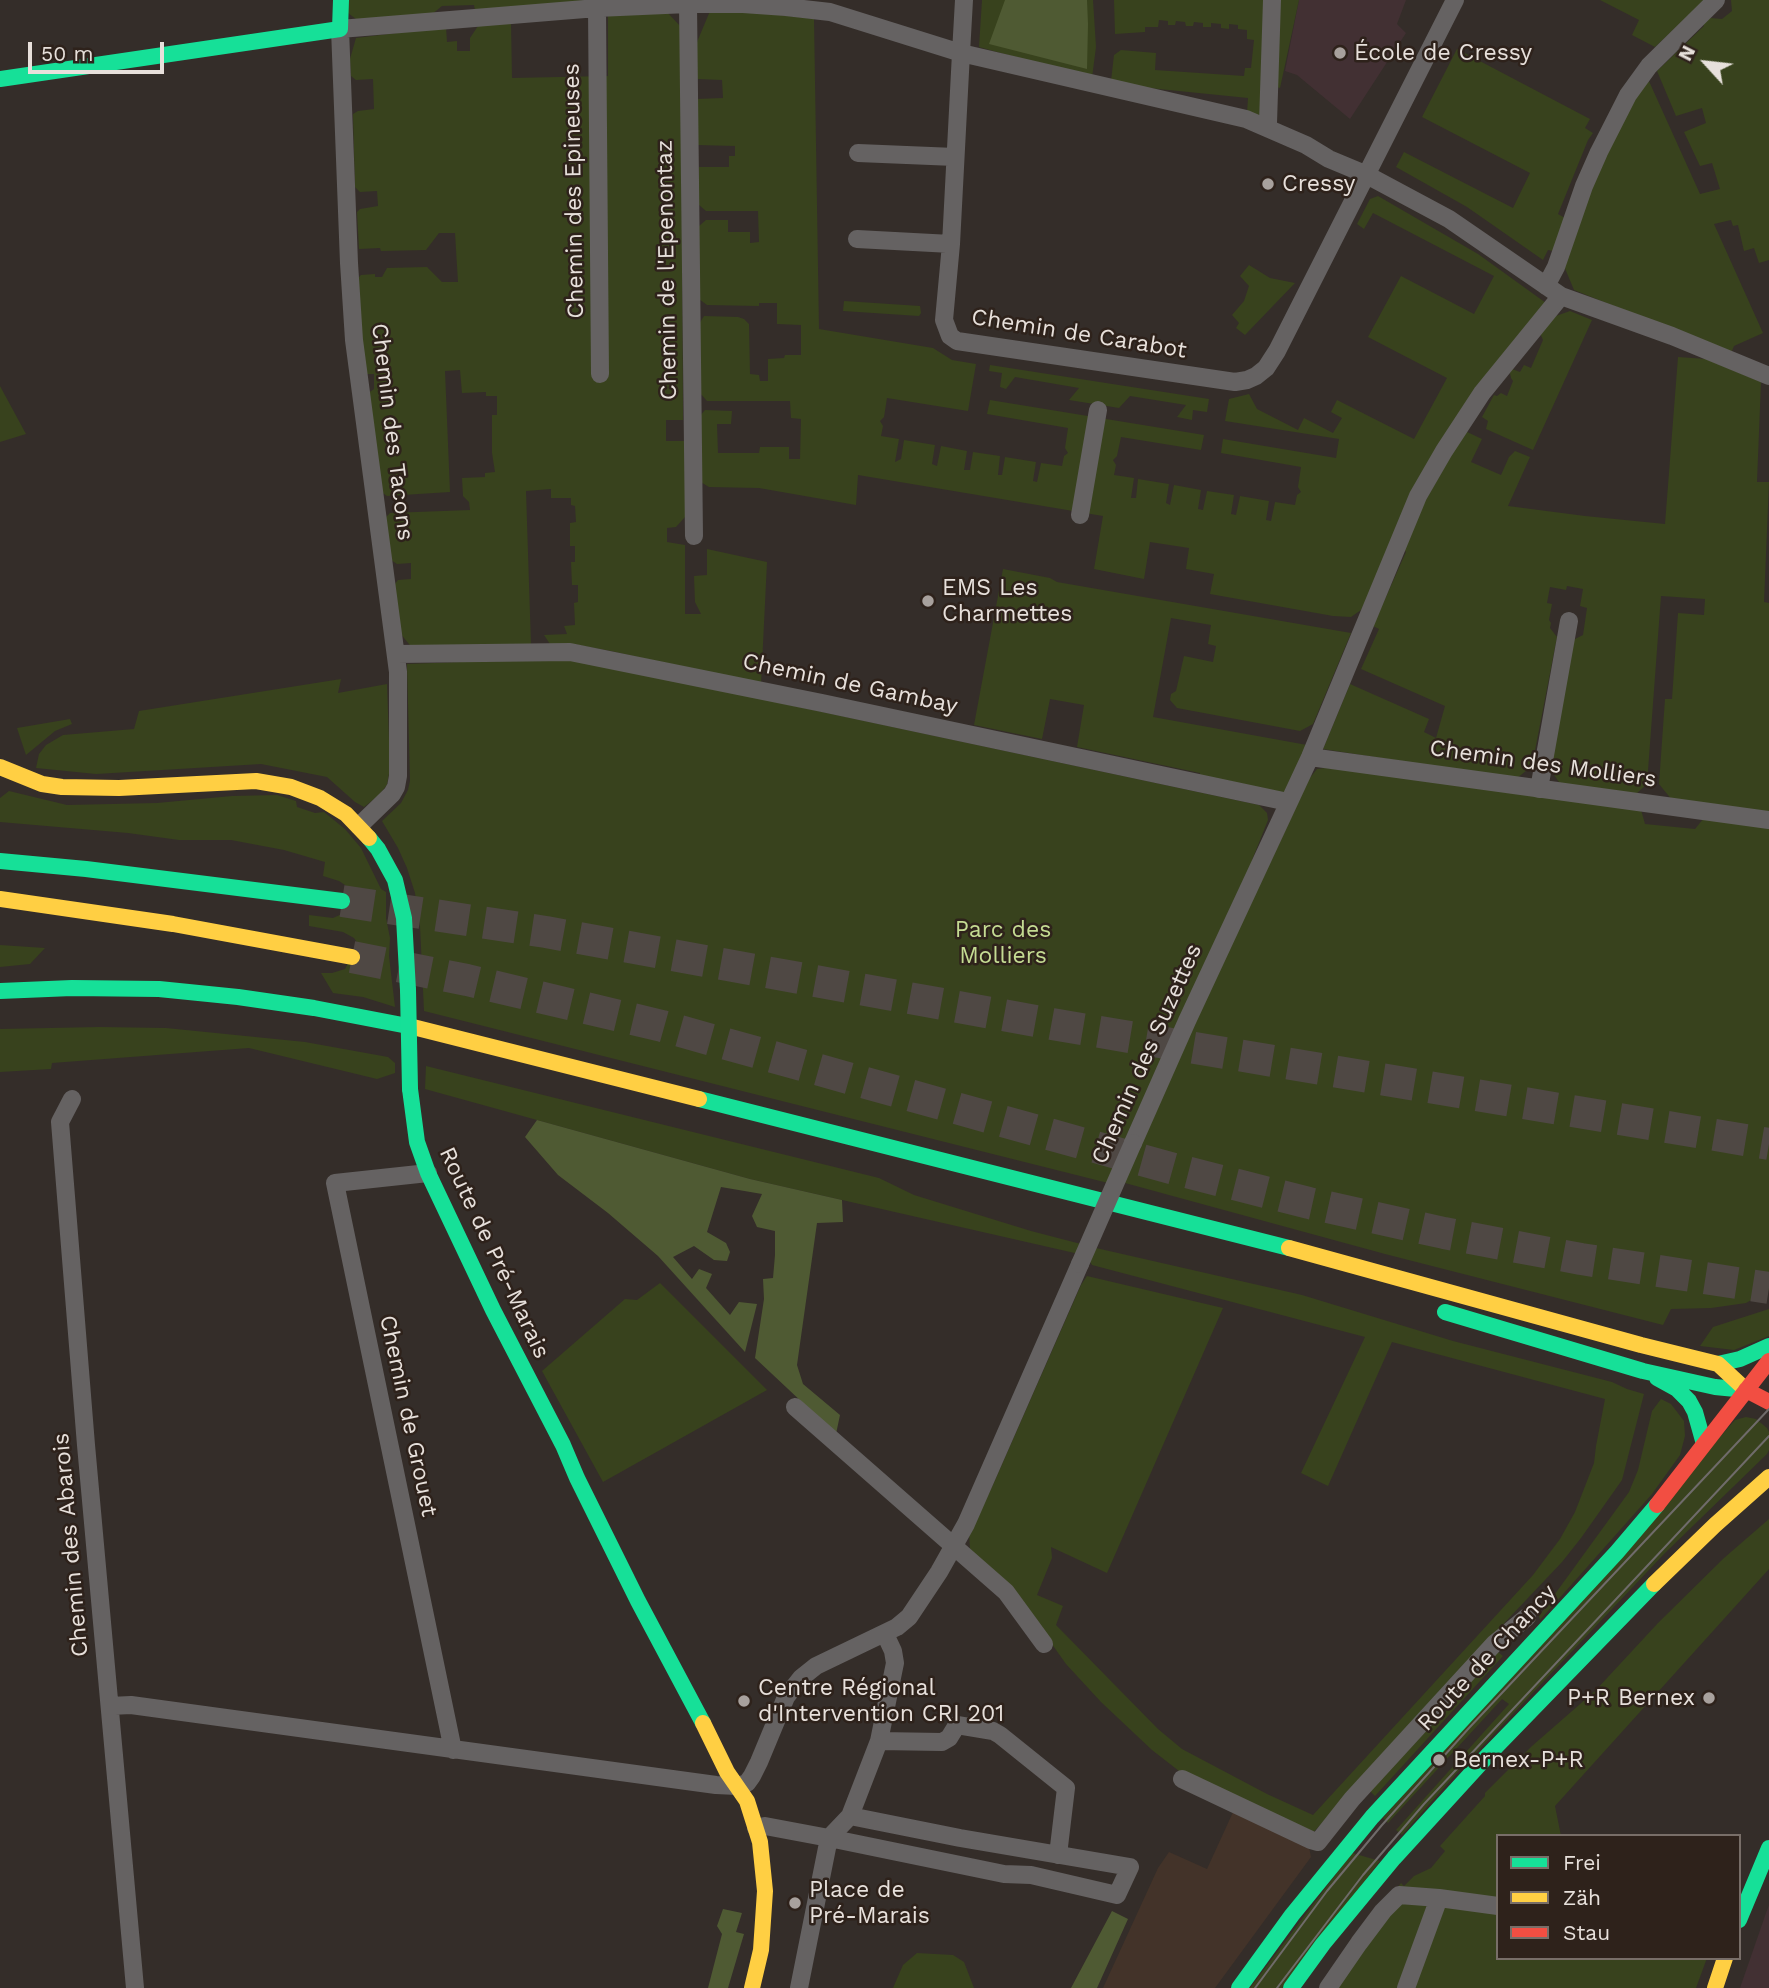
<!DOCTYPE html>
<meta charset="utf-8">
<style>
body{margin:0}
#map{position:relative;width:1769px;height:1988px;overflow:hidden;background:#342d29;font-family:"Work Sans",sans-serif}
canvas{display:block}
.legend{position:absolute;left:1496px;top:1834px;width:245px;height:126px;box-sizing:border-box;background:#2e221b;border:2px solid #786e68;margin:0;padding:9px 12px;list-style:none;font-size:21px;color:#e7e0db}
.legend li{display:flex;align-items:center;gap:14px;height:35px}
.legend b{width:35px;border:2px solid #786e68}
.north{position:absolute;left:1671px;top:28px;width:70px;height:70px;-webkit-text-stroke:5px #2e221b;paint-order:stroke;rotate:297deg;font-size:19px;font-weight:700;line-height:28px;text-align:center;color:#e7e0db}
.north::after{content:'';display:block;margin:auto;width:24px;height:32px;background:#e7e0db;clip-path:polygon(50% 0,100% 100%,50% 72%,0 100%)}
.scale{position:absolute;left:28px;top:42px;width:136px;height:32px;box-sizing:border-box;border:4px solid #e7e0db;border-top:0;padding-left:9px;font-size:21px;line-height:24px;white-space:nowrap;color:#e7e0db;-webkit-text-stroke:5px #2e221b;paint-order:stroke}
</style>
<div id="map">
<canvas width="1769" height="1988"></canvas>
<ul class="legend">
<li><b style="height:9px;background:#16e098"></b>Frei</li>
<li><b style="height:9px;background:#ffcf43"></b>Zäh</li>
<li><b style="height:9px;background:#f24e42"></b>Stau</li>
</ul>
<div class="north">N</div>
<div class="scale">50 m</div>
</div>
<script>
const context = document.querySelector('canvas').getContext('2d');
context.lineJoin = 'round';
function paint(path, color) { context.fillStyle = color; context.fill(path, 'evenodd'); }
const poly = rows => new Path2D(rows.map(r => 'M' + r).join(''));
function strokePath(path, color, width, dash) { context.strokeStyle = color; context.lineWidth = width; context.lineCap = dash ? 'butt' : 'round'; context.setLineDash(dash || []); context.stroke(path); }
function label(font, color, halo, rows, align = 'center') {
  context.font = font + ' "Work Sans",sans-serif'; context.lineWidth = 5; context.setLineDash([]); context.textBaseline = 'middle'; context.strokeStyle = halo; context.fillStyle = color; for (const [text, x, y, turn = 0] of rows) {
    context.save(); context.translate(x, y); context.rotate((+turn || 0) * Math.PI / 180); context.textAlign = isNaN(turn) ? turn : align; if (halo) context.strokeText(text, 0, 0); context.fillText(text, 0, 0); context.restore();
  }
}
paint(poly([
 [1234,1810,1309,1847,1311,1857,1215,1988,1103,1988,1158,1868,1169,1852,1207,1869]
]), '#433329');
paint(poly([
 [1299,0,1406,0,1397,24,1406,33,1350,119,1297,75,1285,71],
 [1769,1905,1769,1988,1740,1988,1766,1913]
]), '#423033');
paint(poly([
 [348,0,649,0,475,11,474,5,442,6,431,15,360,22,348,13],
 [982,0,1093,0,1096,47,1092,78,979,47],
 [1114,0,1299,0,1280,88,1270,85,1268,121,1247,113,1248,98,1149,88,1111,81,1114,55,1121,50,1156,53,1155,70,1244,76,1245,68,1251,68,1254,40,1247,39,1247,30,1238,29,1238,25,1229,24,1229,29,1221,28,1221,24,1211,23,1211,27,1203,27,1203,23,1194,22,1193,26,1186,26,1185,22,1176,21,1175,25,1168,25,1168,21,1159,20,1158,27,1145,27,1145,32,1115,34],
 [1600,0,1705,0,1655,47,1632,35,1639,20],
 [1731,0,1769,0,1769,260,1759,263,1754,248,1744,251,1738,225,1733,226,1731,220,1714,224,1763,333,1734,346,1731,353,1574,290,1564,266,1597,169,1619,124,1648,79,1700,194,1720,189,1712,163,1700,166,1684,132,1706,123,1702,108,1676,116,1657,71,1704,26,1702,22,1710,18,1722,19,1732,11],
 [740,10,814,19,819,329,933,348,952,360,976,364,968,411,887,398,884,417,880,421,883,426,881,436,899,439,895,462,901,459,904,440,935,445,932,464,937,466,941,446,967,451,964,470,970,470,973,452,1000,456,998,475,1002,475,1005,457,1036,462,1033,481,1037,482,1041,463,1062,466,1064,456,1068,453,1065,448,1068,428,987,414,990,400,1204,435,1201,450,1121,437,1117,456,1113,460,1116,465,1114,475,1134,478,1131,498,1136,498,1138,479,1169,484,1166,503,1170,505,1174,485,1201,490,1198,509,1203,510,1207,491,1234,495,1231,514,1236,515,1240,496,1269,501,1266,520,1271,521,1275,502,1295,505,1297,495,1301,492,1298,487,1301,467,1221,453,1223,439,1336,458,1339,439,1225,421,1229,399,1249,394,1257,409,1298,430,1304,418,1333,433,1342,418,1331,412,1337,400,1414,439,1447,378,1368,337,1401,276,1474,314,1494,276,1373,213,1364,229,1357,224,1370,199,1378,196,1478,254,1546,303,1474,393,1361,610,1351,617,1333,616,1210,594,1214,574,1186,569,1189,548,1150,542,1144,579,1094,569,1103,516,858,475,856,505,759,488,709,487,699,481,699,417,705,410,732,411,731,424,717,424,718,453,759,453,760,447,789,447,789,459,800,459,801,419,791,418,790,401,707,401,700,393,699,324,704,316,738,317,744,319,749,324,750,374,759,375,760,381,768,381,768,359,784,358,785,355,801,355,801,325,777,324,777,303,759,303,759,306,707,305,699,299,699,226,706,220,728,220,728,232,750,232,750,243,759,242,758,211,706,211,699,205,699,167,729,167,729,156,735,156,735,146,697,145,697,99,723,98,722,80,697,79,697,42,710,11],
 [667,12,681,27,683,420,666,420,666,441,685,441,685,517,676,527,667,528,667,542,685,545,685,614,701,614,695,602,694,576,707,575,707,549,767,562,761,685,611,651,572,644,550,644,544,635,567,634,564,626,575,625,574,603,578,602,578,585,572,585,571,562,575,562,575,546,570,546,570,523,576,522,575,506,571,505,571,498,551,498,551,489,526,491,531,645,413,649,400,633,394,585,398,580,411,579,411,563,397,564,391,560,384,519,390,513,470,510,469,502,463,496,462,478,485,477,485,473,495,472,492,453,492,415,497,415,497,396,486,396,486,392,462,393,460,370,445,371,450,492,387,496,380,491,367,394,374,389,374,374,362,374,356,280,361,275,375,274,375,277,382,277,387,268,427,267,442,282,458,282,455,233,439,233,426,250,381,251,380,248,359,249,357,212,360,209,378,206,377,191,360,192,355,187,353,114,358,111,374,109,373,79,356,80,351,76,350,59,356,38,446,27,447,42,457,41,457,51,470,51,470,38,480,23,511,22,512,78,608,76,608,15],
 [1457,49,1590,119,1585,128,1593,133,1588,140,1558,214,1565,218,1553,251,1548,250,1543,260,1467,207,1396,167,1404,152,1513,208,1530,173,1422,117],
 [1249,265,1270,278,1295,283,1245,335,1236,328,1239,323,1232,315,1244,301,1249,286,1240,276],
 [844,301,920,306,921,313,919,316,843,311],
 [1570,311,1592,320,1533,450,1486,429,1488,421,1482,417,1494,395,1497,396,1501,393,1507,396,1513,381,1511,378,1510,373,1512,369,1520,372,1524,365,1531,368,1543,340,1540,333,1553,317],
 [1678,357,1706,359,1761,382,1757,482,1769,482,1764,602,1769,603,1769,814,1672,800,1659,784,1665,699,1672,699,1678,613,1704,615,1705,599,1661,596,1647,784,1635,795,1561,785,1550,769,1573,640,1583,635,1587,608,1580,606,1583,589,1567,586,1566,590,1550,587,1547,603,1552,604,1549,620,1551,623,1550,628,1557,637,1532,766,1516,779,1323,749,1350,684,1429,719,1424,732,1436,738,1445,706,1361,669,1379,629,1373,626,1406,552,1404,549,1415,519,1465,431,1482,439,1471,462,1501,475,1509,457,1515,451,1530,457,1508,506,1585,516,1665,524],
 [990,365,1209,399,1207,412,1193,410,1192,420,1177,417,1186,405,1130,396,1119,408,1069,400,1079,388,1015,377,1006,389,1000,387,1002,373,989,371],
 [0,386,26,434,0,442],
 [1003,569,1050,578,1057,582,1351,633,1313,724,1300,731,1177,708,1170,700,1171,694,1176,691,1184,656,1213,662,1216,646,1208,644,1211,625,1171,618,1153,717,1307,745,1285,794,1200,777,1200,773,1077,747,1084,705,1050,699,1042,739,974,725],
 [569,658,1259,805,1267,813,1268,820,1252,860,1270,863,1309,779,1317,769,1325,768,1361,769,1641,810,1645,824,1695,829,1704,818,1769,827,1769,1290,1746,1303,1711,1308,1671,1309,1663,1325,1385,1254,1125,1183,1108,1183,424,1011,420,926,415,893,407,868,398,848,382,821,401,803,408,790,410,781,407,664],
 [341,679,338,693,387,684,390,768,387,785,378,796,364,807,355,802,327,777,261,764,96,774,36,768,39,754,46,745,63,735,134,729,139,711],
 [70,719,72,724,55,731,26,755,17,728],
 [9,791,67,805,157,803,232,796,277,795,296,801,297,807,315,813,324,812,345,829,361,848,381,889,386,892,386,918,390,938,389,956,395,1007,363,997,333,993,321,973,332,973,345,969,358,944,354,938,343,932,309,926,309,915,333,918,342,914,351,892,348,887,339,881,323,876,325,862,284,850,231,840,179,840,128,833,0,822,0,798],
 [0,945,45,948,30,964,0,967],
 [100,1027,166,1028,305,1042,388,1057,395,1063,395,1073,377,1079,249,1048,52,1063,51,1069,0,1072,0,1029],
 [426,1066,879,1178,914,1195,1031,1231,1081,1244,1079,1254,750,1179,425,1089],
 [1096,1248,1302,1295,1453,1341,1612,1382,1627,1389,1644,1394,1622,1480,1581,1538,1562,1562,1492,1636,1310,1836,1179,1771,1152,1750,1101,1702,1066,1664,1025,1606,970,1549,969,1532,992,1487,1081,1285,1087,1276,1223,1308,1107,1573,1051,1547,1052,1558,1037,1595,1063,1606,1056,1625,1158,1729,1182,1749,1267,1794,1313,1815,1533,1575,1560,1539,1575,1512,1594,1463,1596,1446,1605,1399,1392,1342,1328,1486,1301,1473,1365,1337,1092,1265,1089,1260],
 [660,1283,767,1390,603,1482,542,1371,625,1299,637,1300],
 [1769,1309,1769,1336,1734,1350,1700,1346,1713,1327],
 [1661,1399,1671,1404,1684,1421,1685,1436,1680,1455,1652,1494,1540,1620,1539,1616,1629,1492,1638,1470,1652,1411],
 [1746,1417,1756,1419,1767,1428,1769,1432,1769,1450,1767,1454,1664,1554,1457,1773,1402,1835,1396,1830,1509,1704,1502,1699,1388,1823,1383,1818,1735,1420],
 [1769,1519,1769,1569,1555,1806,1561,1836,1498,1836,1498,1958,1707,1958,1696,1988,1319,1988,1401,1883,1404,1886,1414,1876,1431,1868,1445,1851,1440,1846,1485,1796,1485,1793,1532,1746,1595,1691,1658,1623,1724,1558],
 [1498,1652,1503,1656,1375,1796,1369,1790],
 [1352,1853,1380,1861,1282,1988,1250,1988],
 [917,1953,953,1955,964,1962,974,1988,893,1988,903,1965]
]), '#38421d');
paint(poly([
 [1005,0,1087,0,1088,24,1087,69,989,44],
 [537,1120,750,1179,842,1200,843,1222,817,1223,797,1365,803,1384,840,1415,836,1434,755,1358,764,1299,763,1279,773,1278,775,1255,775,1231,757,1227,752,1216,762,1194,721,1187,707,1232,726,1243,730,1252,727,1261,714,1260,694,1246,673,1257,692,1279,699,1269,712,1274,706,1288,730,1315,739,1302,757,1304,745,1352,658,1256,608,1213,558,1175,525,1137],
 [723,1909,742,1913,736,1932,744,1934,728,1988,708,1988,722,1934,717,1926],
 [1112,1911,1128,1919,1097,1988,1071,1988]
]), '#4f5a33');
strokePath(poly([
 [342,901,546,932,1052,1024,1769,1144],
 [352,957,467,980,662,1026,1174,1169,1309,1203,1444,1233,1581,1259,1769,1288]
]), '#4f4844', 32, [32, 16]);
strokePath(poly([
 [964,0,961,53,1246,119,1306,145,1329,159,1365,174,1449,219,1561,296,1672,336,1769,376],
 [688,4,694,536],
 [597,8,600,374],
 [1268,123,1272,0],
 [858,153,955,157],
 [857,239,951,244],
 [1546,286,1556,267,1584,186,1599,152,1628,95,1649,66,1716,0],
 [1080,515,1098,410],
 [397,654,570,652,822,703,1288,802],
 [1310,757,1769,820],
 [1539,789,1569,621],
 [359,826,392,794,396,787,398,776,398,672,354,340,349,263,340,29,597,8,688,4,743,4,786,7,830,12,961,53,951,244,944,320,950,336,957,341,1235,382,1247,380,1256,376,1266,368,1277,351,1455,0],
 [72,1099,60,1122,86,1445,135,1988],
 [1133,1143,1187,1021,1310,757,1418,496,1444,451,1482,393,1561,296],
 [428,1173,335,1183,453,1750],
 [795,1407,1006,1592,1044,1644],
 [110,1706,131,1705,716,1785,737,1786,747,1783,752,1776,759,1762,786,1697,801,1678,816,1666,897,1627,909,1617,939,1572,966,1524,1080,1264],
 [879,1741,942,1742,949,1738,957,1725,993,1731,1000,1735,1066,1788,1058,1855],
 [1182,1779,1311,1840,1318,1842,1352,1799,1494,1644,1527,1617],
 [850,1816,879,1741,895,1663,893,1651,885,1634],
 [756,1828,765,1826,829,1838,1004,1874,1031,1875,1117,1895,1130,1867,960,1838,850,1816,829,1838,799,1988],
 [1328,1988,1359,1943,1383,1911,1399,1895,1439,1898,1498,1906],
 [1406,1988,1439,1898]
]), '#656262', 18);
strokePath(poly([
 [0,79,340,29,341,0],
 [369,838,378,849,395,880,404,918,408,990],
 [0,861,86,869,342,901],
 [0,991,72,988,159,989,238,997,314,1008,413,1027],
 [410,1089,417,1142,428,1173,493,1310,563,1445,577,1478,638,1601,703,1723],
 [699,1099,1289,1248],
 [1445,1312,1643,1371,1715,1387,1746,1390],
 [1718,1364,1740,1359,1769,1346],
 [1657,1378,1677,1389,1689,1401,1695,1412,1704,1444],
 [1739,1920,1769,1848],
 [1239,1988,1292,1915,1372,1817,1617,1552,1657,1505],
 [1291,1988,1323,1944,1394,1858,1489,1754,1654,1584]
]), '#16e098', 16);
strokePath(poly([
 [0,767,42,784,62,787,119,788,256,781,291,787,320,798,346,814,369,838],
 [0,899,173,924,352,957],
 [413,1027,699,1099],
 [1289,1248,1641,1345,1718,1364,1746,1390],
 [1654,1584,1715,1525,1769,1477],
 [703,1723,727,1772,747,1801,760,1842,765,1891,761,1950,752,1988],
 [1715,1988,1725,1958]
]), '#ffcf43', 16);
strokePath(poly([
 [1746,1390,1769,1402],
 [1657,1505,1769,1361]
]), '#f24e42', 16);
strokePath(poly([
 [1255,1988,1327,1891,1382,1825,1469,1728,1769,1409],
 [1277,1988,1363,1875,1424,1804,1769,1436]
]), '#6f6b6a', 2);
strokePath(poly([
 [1080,1264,1133,1143]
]), '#656262', 18);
strokePath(poly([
 [408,990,410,1089]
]), '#16e098', 16);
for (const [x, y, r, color] of [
 [1340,53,7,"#a8a19d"],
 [1268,184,7,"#a8a19d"],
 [928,601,7,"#a8a19d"],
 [1709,1698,7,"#a8a19d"],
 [744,1701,7,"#a8a19d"],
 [1439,1760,7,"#a8a19d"],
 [795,1903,7,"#a8a19d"]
]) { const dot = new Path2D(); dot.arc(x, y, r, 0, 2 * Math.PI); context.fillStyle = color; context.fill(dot); strokePath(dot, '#2e221b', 2.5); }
label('23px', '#e7e0db', '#2e221b', [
 ["École de Cressy",1354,53],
 ["Cressy",1282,184],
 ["EMS Les",942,588],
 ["Charmettes",942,614],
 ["Centre Régional",758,1688],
 ["d'Intervention CRI 201",758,1714],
 ["P+R Bernex",1695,1698,"right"],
 ["Bernex-P+R",1453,1760],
 ["Place de",809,1890],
 ["Pré-Marais",809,1916]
], 'left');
label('23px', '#e7e0db', '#2e221b', [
 ["Chemin des Epineuses",574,191,-91],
 ["Chemin de l'Epenontaz",667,270,-91],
 ["Chemin de Carabot",1079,334,9],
 ["Chemin des Tacons",392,432,83],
 ["Chemin de Gambay",850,684,12],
 ["Chemin des Molliers",1543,764,8],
 ["Chemin des Suzettes",1147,1054,-66],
 ["Route de Pré-Marais",494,1253,65],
 ["Chemin de Grouet",408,1416,78],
 ["Chemin des Abarois",71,1545,-95],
 ["Route de Chancy",1487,1658,-47]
]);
label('23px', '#c4db92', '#2e221b', [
 ["Parc des",1003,930],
 ["Molliers",1003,956]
]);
</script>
